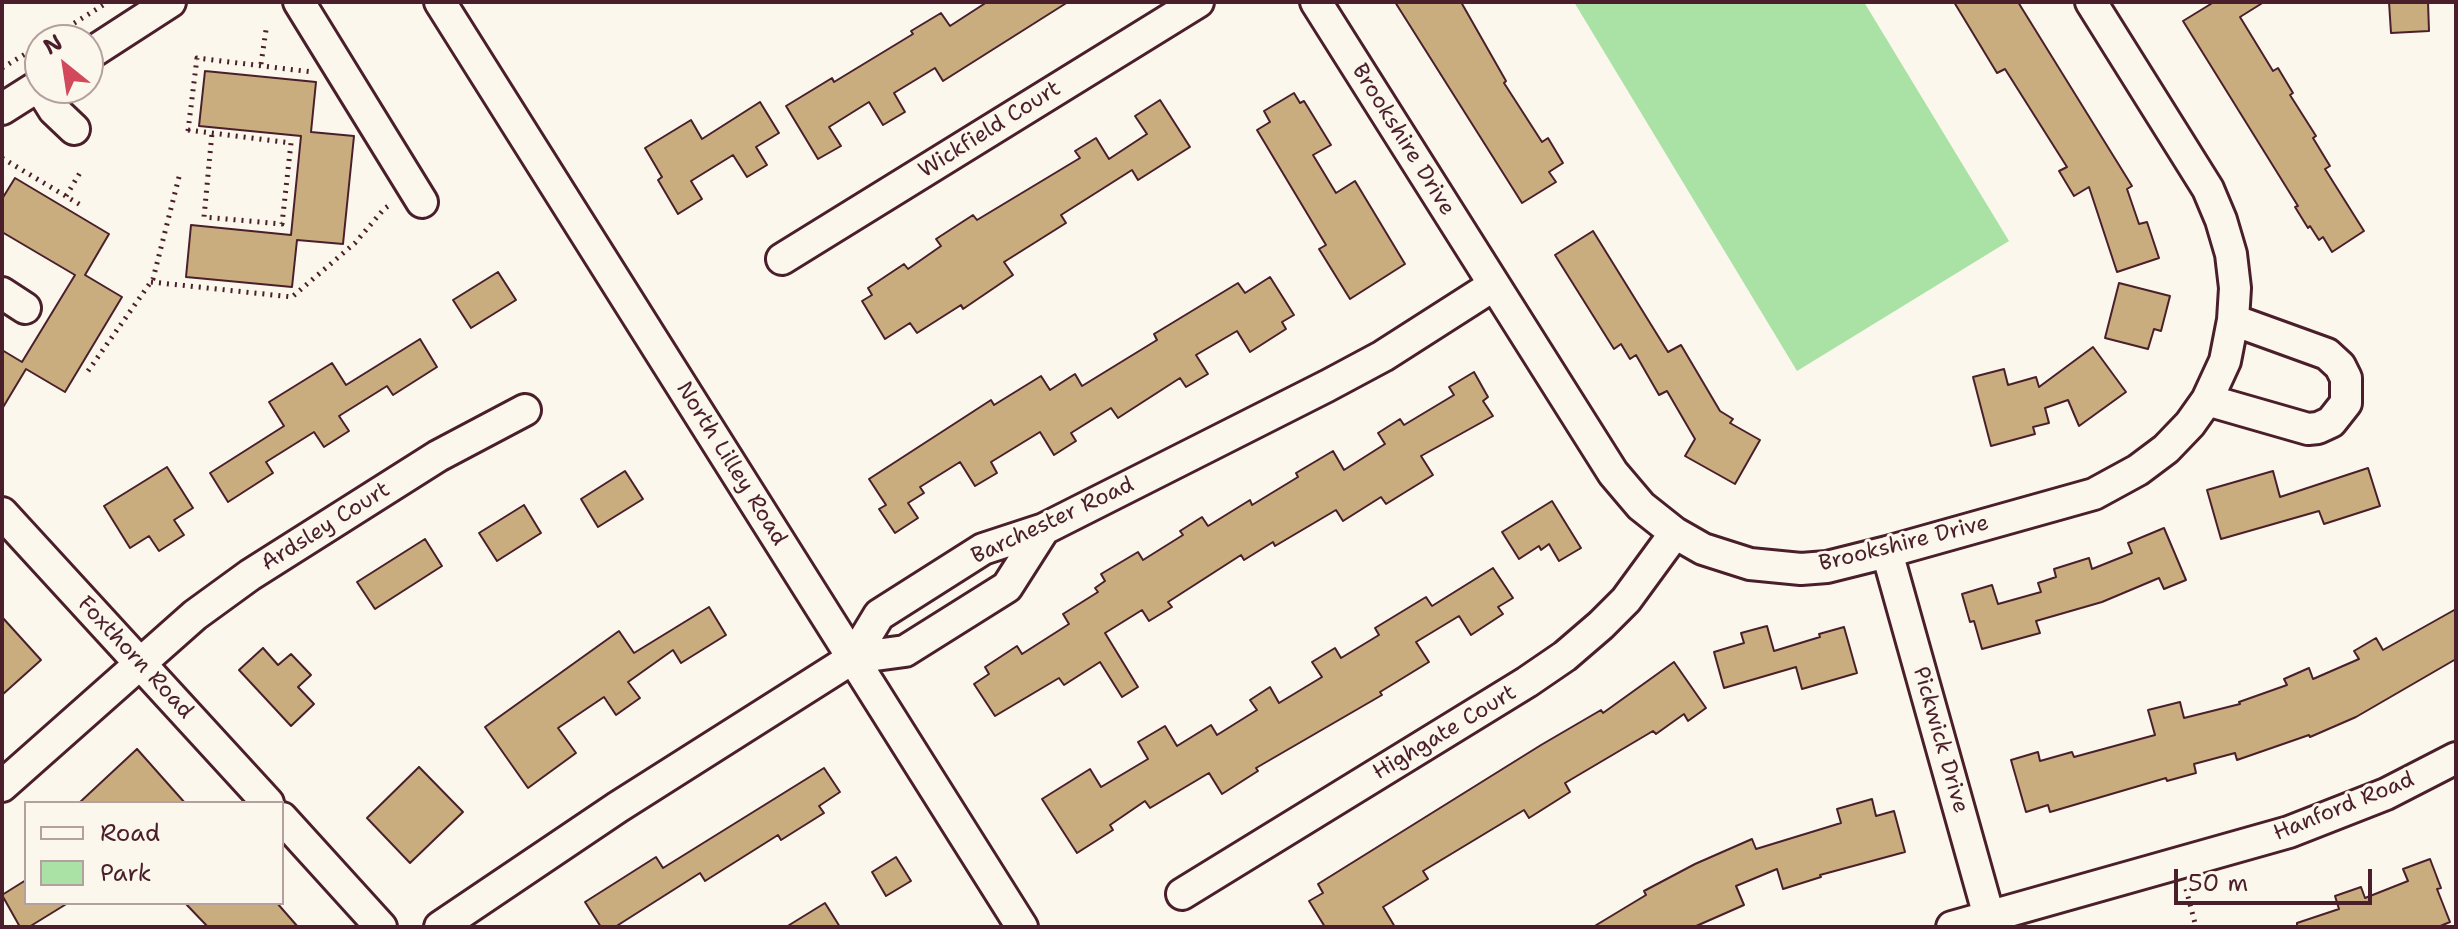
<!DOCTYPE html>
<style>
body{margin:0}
#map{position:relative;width:2458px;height:929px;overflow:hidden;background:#fbf7ec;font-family:"Shantell Sans",sans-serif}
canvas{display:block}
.frame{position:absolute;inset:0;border:4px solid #4a1f2b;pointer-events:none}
.legend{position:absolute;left:24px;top:801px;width:260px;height:104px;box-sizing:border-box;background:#fbf7ec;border:2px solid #b4a19f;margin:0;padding:10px 14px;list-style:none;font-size:24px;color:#4a1f2b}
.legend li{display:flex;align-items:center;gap:16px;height:40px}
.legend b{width:40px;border:2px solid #b4a19f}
.north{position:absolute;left:24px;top:24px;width:80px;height:80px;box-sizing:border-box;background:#fbf7ec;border:2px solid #b4a19f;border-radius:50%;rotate:330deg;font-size:22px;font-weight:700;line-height:32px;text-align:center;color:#4a1f2b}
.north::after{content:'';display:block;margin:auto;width:28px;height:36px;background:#d1495b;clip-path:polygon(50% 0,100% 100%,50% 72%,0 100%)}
.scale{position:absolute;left:2174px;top:869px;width:198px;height:36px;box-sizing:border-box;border:4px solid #4a1f2b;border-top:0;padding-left:10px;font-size:24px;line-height:28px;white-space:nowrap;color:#4a1f2b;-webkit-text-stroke:6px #fbf7ec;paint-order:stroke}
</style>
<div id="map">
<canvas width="2458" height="929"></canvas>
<div class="frame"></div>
<ul class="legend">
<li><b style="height:10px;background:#fbf7ec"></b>Road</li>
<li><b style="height:22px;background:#aae2a6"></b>Park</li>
</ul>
<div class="north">N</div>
<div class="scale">50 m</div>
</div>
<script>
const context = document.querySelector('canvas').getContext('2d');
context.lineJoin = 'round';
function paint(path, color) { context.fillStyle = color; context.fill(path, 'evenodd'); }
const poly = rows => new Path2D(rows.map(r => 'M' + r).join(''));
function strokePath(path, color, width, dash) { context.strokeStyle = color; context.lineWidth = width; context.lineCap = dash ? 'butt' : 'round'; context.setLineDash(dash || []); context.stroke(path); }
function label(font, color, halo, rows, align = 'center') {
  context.font = font + ' "Shantell Sans",sans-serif'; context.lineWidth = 6; context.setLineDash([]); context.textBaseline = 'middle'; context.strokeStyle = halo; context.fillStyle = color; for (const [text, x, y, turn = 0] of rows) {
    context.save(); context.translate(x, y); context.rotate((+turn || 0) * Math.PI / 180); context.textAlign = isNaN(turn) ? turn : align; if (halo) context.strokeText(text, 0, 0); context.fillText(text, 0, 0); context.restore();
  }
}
paint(poly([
 [1574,2,1864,2,2009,241,1797,371]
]), '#aae2a6');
const building = poly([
 [987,2,1068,2,943,81,935,68,894,93,905,112,883,125,869,102,829,127,841,146,818,159,786,106,832,78,834,82,913,34,911,31,941,13,950,26,987,2],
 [1395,2,1461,2,1506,81,1504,83,1542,142,1548,138,1563,163,1549,172,1556,182,1522,203,1395,2],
 [1954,2,2018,2,2132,186,2127,189,2139,224,2147,222,2159,258,2117,272,2089,187,2074,196,2059,171,2067,167,2005,69,1997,73,1954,2],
 [2214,2,2264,2,2240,17,2273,71,2278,68,2293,93,2290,95,2316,136,2313,138,2330,166,2325,169,2364,231,2332,252,2323,237,2319,240,2310,226,2308,228,2295,207,2298,206,2183,21,2214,2],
 [2389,2,2428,2,2429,31,2391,33,2389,2],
 [205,71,316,82,311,132,354,136,343,244,297,240,292,287,186,277,191,225,291,235,301,136,199,126,205,71],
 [1294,93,1300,103,1304,101,1331,145,1313,155,1336,193,1355,181,1405,264,1350,299,1319,249,1326,245,1257,130,1270,122,1264,111,1294,93],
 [1160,100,1190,147,1138,180,1132,170,1061,215,1066,223,1004,262,1013,275,963,309,961,305,917,333,910,323,885,339,862,301,872,295,868,288,904,264,908,269,941,246,936,239,973,215,977,220,1080,158,1075,151,1096,138,1109,159,1147,134,1135,116,1160,100],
 [760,102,779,133,756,147,767,165,747,177,733,155,691,181,702,199,678,214,658,180,662,177,645,148,691,120,702,139,760,102],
 [15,178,109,234,85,275,122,297,65,392,26,369,2,409,2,350,22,362,75,275,2,232,2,199,15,178],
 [1593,231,1668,352,1681,345,1720,411,1733,419,1730,423,1760,440,1735,484,1685,456,1695,439,1667,391,1659,395,1636,355,1630,359,1621,344,1614,349,1555,255,1593,231],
 [498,272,516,300,471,328,453,300,498,272],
 [1270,277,1294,315,1282,322,1286,329,1250,352,1237,331,1196,355,1208,374,1186,387,1180,378,1118,418,1111,408,1071,433,1076,441,1054,455,1040,432,991,462,997,473,975,486,960,462,920,487,924,493,908,503,918,518,895,533,879,509,886,505,869,479,991,400,994,405,1041,376,1050,390,1075,374,1082,386,1157,340,1154,334,1238,283,1245,293,1270,277],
 [2119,283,2170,296,2161,331,2154,329,2148,349,2105,338,2119,283],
 [420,339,437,367,393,395,387,386,339,416,349,431,324,447,314,432,266,462,273,473,228,502,210,473,284,426,269,402,332,363,346,385,420,339],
 [2093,347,2126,392,2079,426,2068,400,2045,408,2049,423,2033,427,2035,434,1991,446,1973,377,2004,369,2008,385,2036,377,2039,387,2093,347],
 [1474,372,1488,397,1483,401,1493,416,1421,456,1433,475,1386,504,1381,497,1343,521,1336,510,1275,546,1273,542,1244,560,1241,555,1168,602,1172,607,1149,621,1142,610,1105,633,1138,687,1122,697,1100,662,1064,685,1059,678,995,716,974,684,989,674,985,667,1017,646,1022,654,1069,624,1063,614,1098,592,1095,588,1105,581,1101,574,1138,552,1143,560,1183,535,1180,531,1202,517,1208,526,1250,500,1252,505,1298,477,1296,473,1333,451,1344,470,1385,444,1378,433,1400,419,1404,425,1454,395,1449,387,1474,372],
 [167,467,193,508,174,520,184,535,159,551,149,536,130,548,104,506,167,467],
 [2368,468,2380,506,2324,524,2319,511,2221,539,2207,490,2273,471,2280,497,2368,468],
 [625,471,643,499,598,527,581,499,625,471],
 [1552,501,1581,548,1559,561,1549,544,1541,550,1539,546,1519,559,1502,532,1552,501],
 [524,505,541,533,497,561,479,533,524,505],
 [2164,528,2186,580,2164,589,2159,578,2102,602,2036,621,2040,633,1982,649,1974,621,1970,622,1962,594,1992,585,1998,604,2041,592,2038,583,2056,577,2054,569,2089,558,2092,569,2132,553,2128,543,2164,528],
 [425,539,442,566,375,609,357,582,425,539],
 [1493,568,1513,598,1498,607,1503,614,1471,635,1459,616,1416,642,1429,662,1380,692,1382,695,1256,768,1258,771,1222,794,1209,773,1150,808,1145,801,1110,825,1113,830,1077,853,1042,799,1090,769,1101,787,1148,759,1138,742,1165,726,1177,746,1211,725,1217,735,1257,710,1250,700,1270,687,1279,703,1322,677,1312,662,1335,648,1341,658,1379,635,1375,628,1426,597,1432,606,1493,568],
 [709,607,726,635,681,663,673,650,628,682,640,698,616,715,604,697,558,728,576,753,528,788,485,727,619,631,634,653,709,607],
 [2456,609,2456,659,2356,717,2310,737,2309,735,2237,760,2235,753,2194,764,2196,773,2167,781,2166,778,2050,812,2048,805,2026,812,2011,760,2038,752,2040,761,2072,752,2074,757,2155,735,2148,710,2180,702,2184,718,2240,704,2239,702,2287,685,2284,679,2309,668,2313,679,2359,659,2354,651,2376,638,2383,650,2456,609],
 [2,617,41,660,2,695,2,617],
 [1767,626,1774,651,1820,637,1819,634,1844,627,1857,673,1802,689,1796,667,1724,688,1714,652,1744,643,1741,633,1767,626],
 [263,648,278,665,291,654,311,675,298,687,314,704,291,726,239,670,263,648],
 [1674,662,1706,708,1688,721,1684,714,1656,734,1653,731,1565,783,1570,792,1529,818,1524,810,1423,871,1428,879,1383,907,1395,927,1325,927,1309,901,1323,893,1318,884,1541,745,1601,710,1603,713,1674,662],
 [137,749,185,803,79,803,137,749],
 [419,767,463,812,410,863,367,818,419,767],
 [824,768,840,792,819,806,824,813,781,840,778,835,705,881,700,873,615,927,601,927,585,902,656,857,663,868,824,768],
 [1872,799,1876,816,1894,811,1905,852,1820,875,1821,877,1783,889,1777,869,1736,886,1744,905,1694,927,1593,927,1646,895,1644,891,1695,864,1752,839,1756,849,1841,823,1837,809,1872,799],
 [896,857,911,881,886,896,872,872,896,857],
 [2430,859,2441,888,2437,889,2450,922,2438,927,2297,927,2297,923,2339,909,2335,896,2361,887,2365,898,2408,881,2403,869,2430,859],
 [26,880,26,903,68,903,29,927,20,927,2,895,26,880],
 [185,903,277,903,298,927,208,927,185,903],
 [825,903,840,927,786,927,825,903]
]);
paint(building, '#c9ad7f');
strokePath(building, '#4a1f2b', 2);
const minor = poly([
 [299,2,422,202],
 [440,2,1022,927],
 [1316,2,1613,473,1641,506,1675,533,1703,549,1750,564,1801,569,1827,567,1887,552,2094,494,2138,470,2166,449,2190,424,2207,400,2225,361,2233,320,2235,288,2231,254,2221,220,2208,189,2091,2],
 [88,55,170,2],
 [39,86,54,110,74,129],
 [2,109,40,85],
 [782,259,1198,2],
 [2,293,25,308],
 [2207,400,2308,429,2318,428,2331,422,2346,403,2346,378,2340,366,2327,354,2233,320],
 [2,513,268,803],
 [1887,552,1992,927],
 [853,658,905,651,1007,587,1044,529],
 [2,786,195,615,250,575,438,456,525,410],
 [282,818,381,927],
 [1182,894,1527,682,1565,656,1601,625,1626,600,1675,533],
 [440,927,618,807,853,658,879,615,983,549,1044,529,1327,386,1383,356,1494,285],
 [1952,927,2289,832,2386,794,2456,758]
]);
strokePath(minor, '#4a1f2b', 36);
strokePath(poly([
 [47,40,108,2],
 [261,64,266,30],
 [2,68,40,45],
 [188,130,291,143,282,224,204,217,212,133],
 [188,131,197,58,312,72],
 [2,158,84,207],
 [66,196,81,171],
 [151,282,292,297,355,243,384,209,391,204],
 [88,371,153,279,180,173],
 [2186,889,2196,927]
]), '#4a1f2b', 5, [2, 6]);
strokePath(minor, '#fbf7ec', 30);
label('22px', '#4a1f2b', '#fbf7ec', [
 ["Wickfield Court",990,130,-32],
 ["Brookshire Drive",1403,140,58],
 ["North Lilley Road",731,464,58],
 ["Barchester Road",1053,521,-25],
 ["Ardsley Court",326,527,-32],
 ["Brookshire Drive",1904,544,-14],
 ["Foxthorn Road",135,658,47],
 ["Highgate Court",1445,733,-31],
 ["Pickwick Drive",1940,740,74],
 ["Hanford Road",2344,807,-22]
]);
</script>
